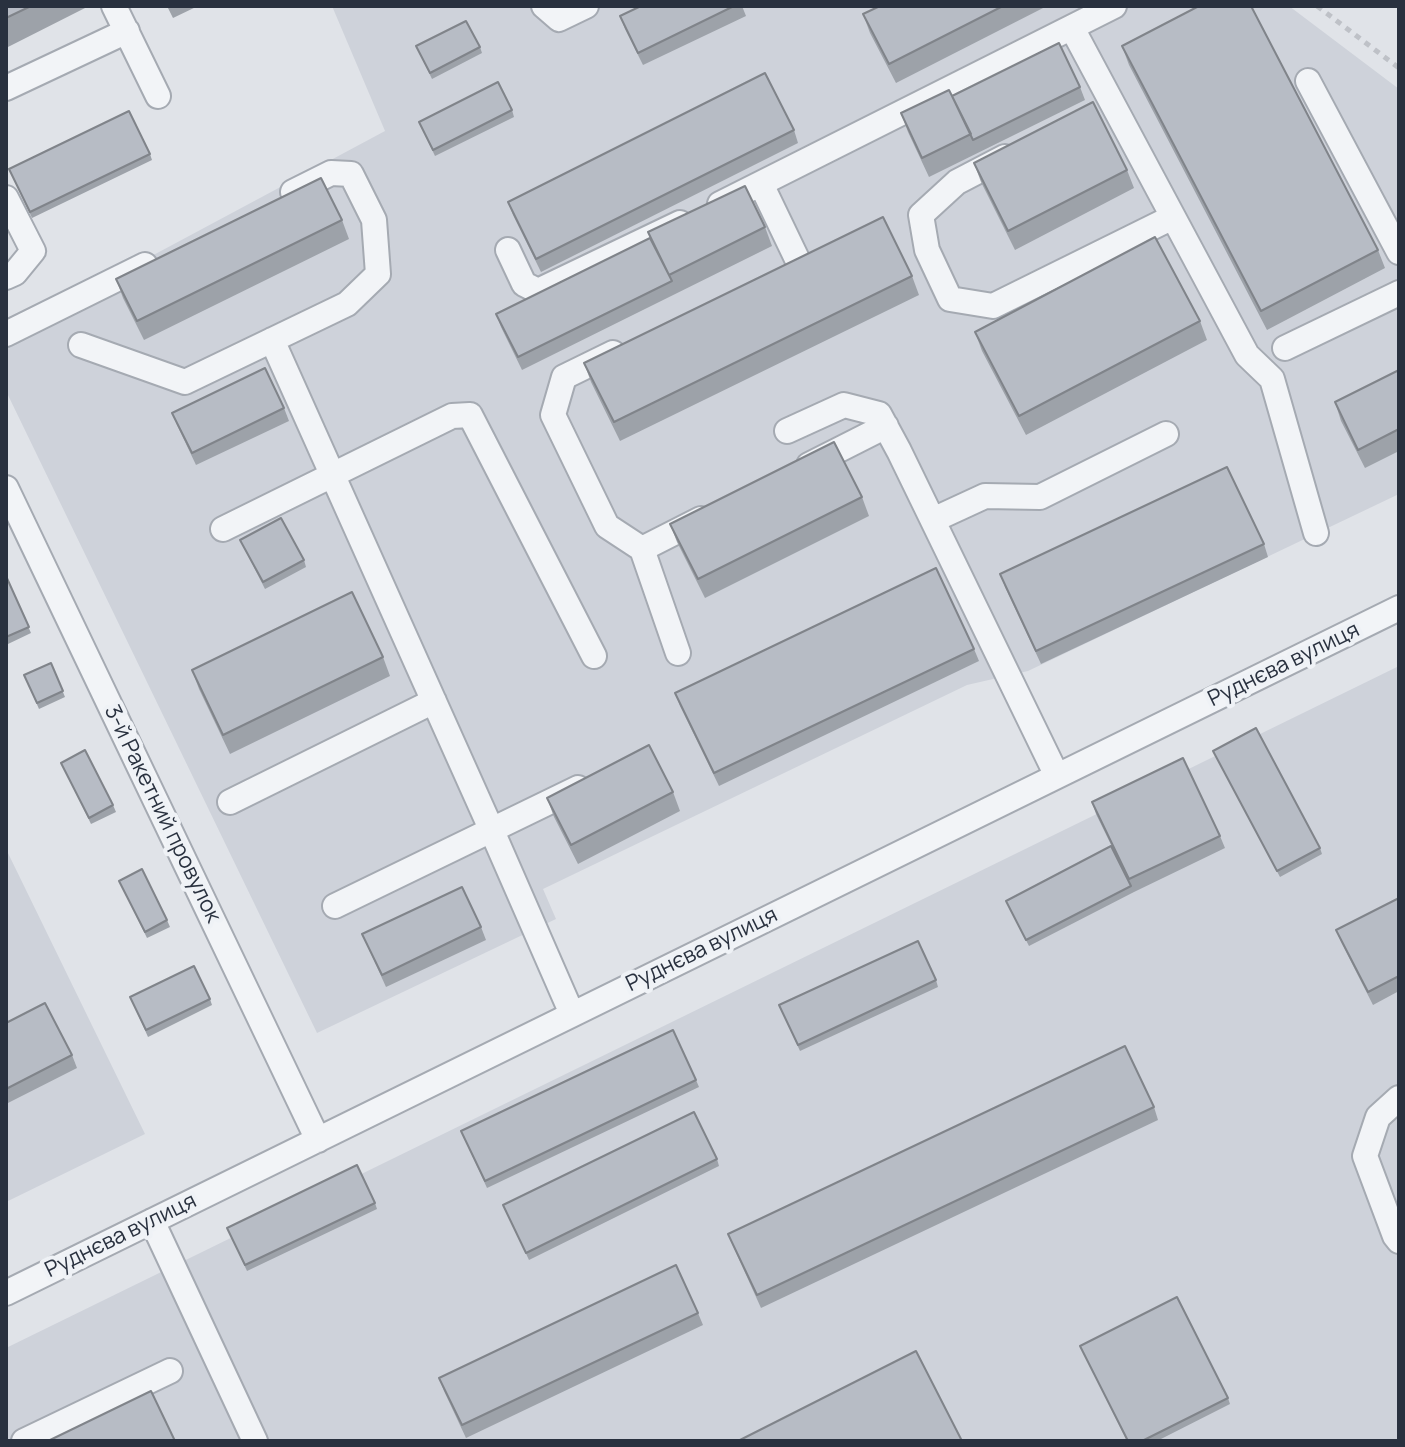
<!DOCTYPE html>
<meta charset="utf-8">
<style>
body{margin:0}
#map{position:relative;width:1405px;height:1447px;overflow:hidden;background:#e0e3e8;font-family:Manrope,sans-serif}
canvas{display:block}
.frame{position:absolute;inset:0;border:8px solid #29313f;pointer-events:none}
</style>
<div id="map">
<canvas width="1405" height="1447"></canvas>
<div class="frame"></div>
</div>
<script>
const context = document.querySelector('canvas').getContext('2d');
context.lineJoin = 'round';
function paint(path, color) { context.fillStyle = color; context.fill(path, 'evenodd'); }
const poly = rows => new Path2D(rows.map(r => 'M' + r).join(''));
function strokePath(path, color, width, dash) { context.strokeStyle = color; context.lineWidth = width; context.lineCap = dash ? 'butt' : 'round'; context.setLineDash(dash || []); context.stroke(path); }
function label(font, color, halo, rows, align = 'center') {
  context.font = font + ' Manrope,sans-serif'; context.lineWidth = 8; context.setLineDash([]); context.textBaseline = 'middle'; context.strokeStyle = halo; context.fillStyle = color; for (const [text, x, y, turn = 0] of rows) {
    context.save(); context.translate(x, y); context.rotate((+turn || 0) * Math.PI / 180); context.textAlign = isNaN(turn) ? turn : align; if (halo) context.strokeText(text, 0, 0); context.fillText(text, 0, 0); context.restore();
  }
}
paint(poly([
 [332,6,1289,6,1399,89,1399,494,1028,671,967,685,543,889,556,919,317,1033,6,391,6,334,385,131],
 [1399,666,1399,1441,6,1441,6,1348],
 [6,849,145,1134,6,1202]
]), '#ced2da');
const minor = poly([
 [114,6,158,96],
 [544,6,559,19,586,6],
 [1072,28,1247,355,1272,379,1316,533],
 [1308,81,1399,252],
 [6,88,127,31],
 [1005,157,957,182,921,215,927,250,950,299,993,306,1173,217],
 [761,184,798,261],
 [6,198,33,251,15,273,6,277],
 [720,204,1114,6],
 [508,250,524,284,538,291,680,223],
 [6,334,145,265],
 [272,340,492,831,572,1014],
 [81,345,185,382,347,304,378,274,374,220,351,174,331,173,293,192],
 [1285,348,1399,293],
 [613,353,564,377,553,415,607,526,642,549,678,653],
 [787,431,844,405,879,414,899,451,1057,776],
 [809,465,886,426],
 [6,488,318,1140],
 [933,520,985,496,1040,497,1166,434],
 [223,529,452,416,470,415,594,656],
 [642,549,701,519],
 [230,802,434,701],
 [335,906,578,788],
 [1399,1098,1378,1117,1365,1156,1395,1236,1399,1241],
 [152,1221,255,1441],
 [6,1293,1399,608],
 [24,1441,170,1371]
]);
strokePath(minor, '#a5aab2', 28);
strokePath(poly([
 [1317,6,1399,68]
]), '#bec1c7', 5, [6, 6]);
strokePath(minor, '#f2f4f7', 24);
paint(poly([
 [6,6,89,6,6,48],
 [167,6,198,6,173,18],
 [641,6,742,6,746,16,643,65,625,29,620,16],
 [880,6,1047,6,896,83,870,33,863,14],
 [416,46,480,47,482,53,432,79],
 [1122,46,1378,250,1385,268,1267,330,1129,65],
 [1080,87,1085,100,929,177,908,132,901,113,952,96],
 [512,110,514,117,435,156,419,122],
 [794,130,798,143,541,272,513,215,508,202],
 [150,154,152,160,32,218,9,169],
 [974,163,1127,170,1134,188,1015,250,981,182],
 [342,220,349,239,144,340,123,298,116,279],
 [765,227,772,246,522,370,501,327,496,314,650,238,648,232],
 [912,276,919,295,620,441,591,382,584,363],
 [1200,321,1207,340,1026,435,982,351,975,332],
 [1399,370,1399,451,1365,468,1341,421,1335,402],
 [284,408,289,421,196,465,177,425,172,413],
 [862,497,869,516,705,598,677,542,670,524],
 [240,540,304,560,306,567,265,589],
 [1264,544,1268,557,1041,664,1005,587,1000,574],
 [6,576,31,633,8,644,6,641],
 [974,649,979,661,719,786,680,706,675,693],
 [383,657,390,676,230,754,199,689,192,670],
 [51,663,65,697,39,709,24,675],
 [1213,751,1320,848,1322,854,1280,877],
 [61,763,113,805,116,812,91,824],
 [673,792,680,811,578,864,554,817,547,798],
 [1092,802,1220,836,1225,848,1134,892,1029,946,1006,901,1116,855,1096,814],
 [119,881,167,920,170,927,147,938],
 [1399,898,1399,991,1373,1005,1341,942,1336,930],
 [481,927,486,940,386,987,362,934],
 [936,980,938,987,800,1051,779,1005],
 [130,997,210,999,212,1005,148,1037],
 [6,1023,72,1055,77,1068,6,1104],
 [696,1080,699,1087,487,1188,461,1131],
 [1154,1107,1158,1120,761,1308,733,1246,728,1234],
 [717,1159,719,1166,529,1260,503,1205],
 [375,1203,377,1209,247,1271,227,1228],
 [698,1313,703,1325,466,1438,444,1391,439,1378],
 [1080,1346,1228,1398,1230,1404,1157,1441,1127,1441]
]), '#9da2a9');
const building = poly([
 [6,6,31,6,6,18,6,6],
 [641,6,734,6,638,53,620,16,641,6],
 [880,6,1003,6,889,64,863,14,880,6],
 [1199,6,1251,6,1378,250,1261,311,1122,46,1199,6],
 [466,21,480,47,430,73,416,46,466,21],
 [1059,43,1080,87,973,140,952,96,1059,43],
 [765,73,794,130,536,259,508,202,765,73],
 [498,82,512,110,433,150,419,122,498,82],
 [949,90,971,134,922,158,901,113,949,90],
 [1093,102,1127,170,1008,231,974,163,1093,102],
 [129,111,150,154,30,212,9,169,129,111],
 [321,178,342,220,137,321,116,279,321,178],
 [745,186,765,227,669,275,648,232,745,186],
 [883,217,912,276,614,422,584,363,883,217],
 [1155,237,1200,321,1019,416,975,332,1155,237],
 [650,238,672,281,518,357,496,314,650,238],
 [265,368,284,408,192,453,172,413,265,368],
 [1399,370,1399,429,1358,450,1335,402,1399,370],
 [834,442,862,497,698,579,670,524,834,442],
 [1227,467,1264,544,1036,651,1000,574,1227,467],
 [281,518,304,560,263,582,240,540,281,518],
 [936,568,974,649,714,773,675,693,936,568],
 [6,576,29,627,6,637,6,576],
 [352,592,383,657,223,735,192,670,352,592],
 [51,663,63,691,37,703,24,675,51,663],
 [1256,728,1320,848,1277,871,1213,751,1256,728],
 [649,745,673,792,571,845,547,798,649,745],
 [85,750,113,805,89,818,61,763,85,750],
 [1183,758,1220,836,1129,879,1092,802,1183,758],
 [1111,846,1131,886,1026,940,1006,901,1111,846],
 [142,869,167,920,145,932,119,881,142,869],
 [462,887,481,927,382,975,362,934,462,887],
 [1399,898,1399,976,1368,992,1336,930,1399,898],
 [918,941,936,980,798,1045,779,1005,918,941],
 [194,966,210,999,146,1030,130,997,194,966],
 [45,1003,72,1055,6,1089,6,1023,45,1003],
 [673,1030,696,1080,485,1181,461,1131,673,1030],
 [1125,1046,1154,1107,757,1295,728,1234,1125,1046],
 [694,1112,717,1159,526,1253,503,1205,694,1112],
 [357,1165,375,1203,245,1265,227,1228,357,1165],
 [676,1265,698,1313,462,1425,439,1378,676,1265],
 [1177,1297,1228,1398,1142,1441,1128,1441,1080,1346,1177,1297],
 [916,1351,962,1441,738,1441,916,1351],
 [151,1391,175,1441,48,1441,151,1391]
]);
paint(building, '#b7bcc5');
strokePath(building, '#80848a', 2);
label('22px', '#29313f', '#eff2f6', [
 ["Руднєва вулиця",1284,665,-26],
 ["3-й Ракетний провулок",162,814,64],
 ["Руднєва вулиця",702,950,-26],
 ["Руднєва вулиця",121,1236,-26]
]);
</script>
